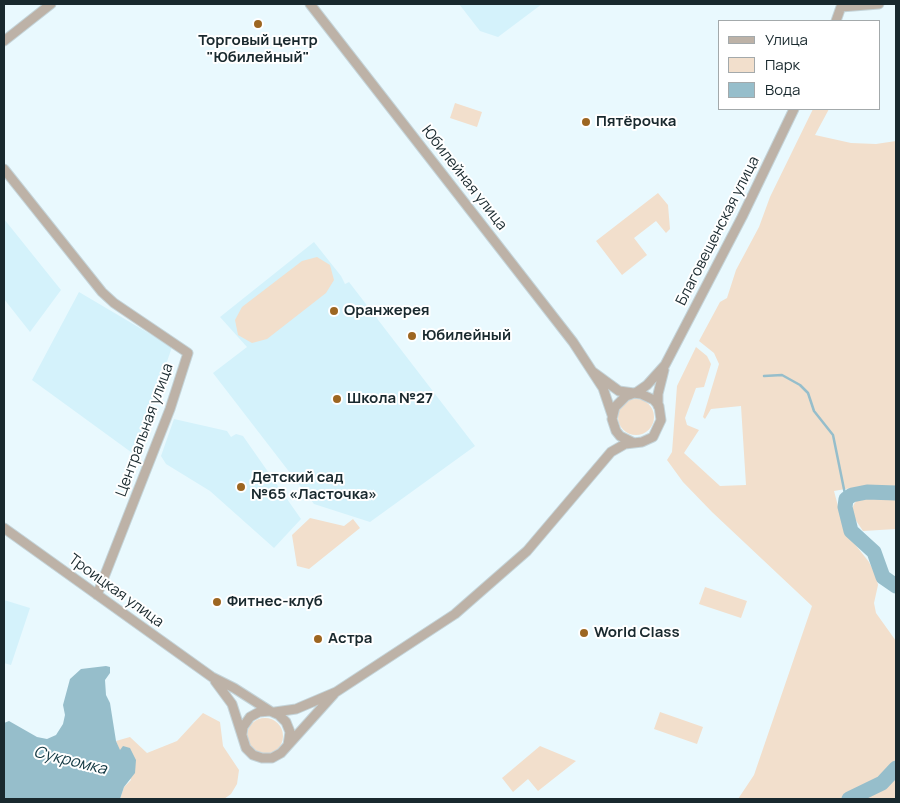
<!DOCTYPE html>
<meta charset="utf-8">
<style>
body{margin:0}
#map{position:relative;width:900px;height:803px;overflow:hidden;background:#e9f9fe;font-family:Manrope,sans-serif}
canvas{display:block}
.frame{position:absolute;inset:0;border:5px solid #19292e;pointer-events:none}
.legend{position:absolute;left:718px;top:20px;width:162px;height:90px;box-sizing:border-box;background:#fff;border:1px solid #a3a9ab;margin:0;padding:6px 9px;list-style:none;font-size:15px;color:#19292e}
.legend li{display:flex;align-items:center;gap:10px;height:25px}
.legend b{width:25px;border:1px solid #a3a9ab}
</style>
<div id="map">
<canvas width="900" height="803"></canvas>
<div class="frame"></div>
<ul class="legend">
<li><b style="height:6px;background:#bdb2a7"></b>Улица</li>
<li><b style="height:14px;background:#f2dfcc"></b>Парк</li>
<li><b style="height:14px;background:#96becb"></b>Вода</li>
</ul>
</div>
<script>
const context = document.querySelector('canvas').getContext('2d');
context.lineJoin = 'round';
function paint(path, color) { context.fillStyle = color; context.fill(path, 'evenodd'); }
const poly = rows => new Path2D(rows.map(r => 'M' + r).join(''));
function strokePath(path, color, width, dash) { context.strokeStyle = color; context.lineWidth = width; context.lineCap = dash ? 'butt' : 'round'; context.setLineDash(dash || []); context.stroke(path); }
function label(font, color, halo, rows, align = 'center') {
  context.font = font + ' Manrope,sans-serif'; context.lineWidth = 4; context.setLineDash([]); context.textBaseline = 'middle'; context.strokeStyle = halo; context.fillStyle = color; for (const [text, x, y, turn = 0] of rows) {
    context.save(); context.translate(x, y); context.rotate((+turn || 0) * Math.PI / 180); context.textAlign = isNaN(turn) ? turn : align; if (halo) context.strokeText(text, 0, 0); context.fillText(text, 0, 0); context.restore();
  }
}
paint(poly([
 [459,4,542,4,498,37,480,31],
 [4,219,61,290,30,332,4,299],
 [314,242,341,276,345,284,349,282,475,446,370,522,314,504,213,373,247,347,220,317],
 [79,292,172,347,135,455,32,380],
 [174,419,227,431,231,437,236,434,243,436,301,519,274,548,210,491,166,464,161,456],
 [4,600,30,608,11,665,4,663]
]), '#d4f2fb');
paint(poly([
 [455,103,482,112,477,127,450,118],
 [813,109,829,109,815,135,851,143,876,144,896,141,896,488,851,488,834,491,843,525,850,538,869,562,876,576,878,585,874,603,876,613,896,641,896,799,738,799,754,775,812,606,712,512,683,482,667,460,672,452,677,386,696,347,707,356,711,364,704,387,696,388,685,418,687,425,699,430,684,453,720,486,746,485,741,406,711,409,705,419,703,417,719,364,714,353,699,341,720,302,727,298,736,270,759,227,770,197],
 [658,193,668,205,670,229,666,233,656,221,634,238,647,255,622,275,596,241],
 [317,257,330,265,334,280,326,293,267,339,252,343,238,335,235,320,242,307,302,261],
 '618 417a18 18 0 1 1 36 0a18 18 0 1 1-36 0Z',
 [890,497,896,498,896,529,863,531,855,519,852,509,854,504,857,500,870,498],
 [310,518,344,526,353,519,360,528,309,569,297,566,292,535],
 [705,587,747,601,741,618,699,604],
 [660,712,703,727,697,744,654,729],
 [203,713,220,722,223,746,239,770,237,784,231,794,224,799,120,799,124,787,131,780,116,741,130,737,147,753,177,741],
 '247 736a18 18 0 1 1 36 0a18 18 0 1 1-36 0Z',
 [540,746,576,761,538,791,528,779,513,792,502,778]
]), '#f2dfcc');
paint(poly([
 [106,666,110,667,110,673,105,680,106,695,110,703,116,741,120,750,123,746,130,748,136,760,135,773,124,787,120,799,4,799,4,723,9,721,37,737,47,739,56,735,63,724,65,715,63,705,70,679,81,669]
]), '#96becb');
strokePath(poly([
 [764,376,782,375,800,385,808,393,814,411,833,435,846,499]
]), '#96becb', 2.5);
strokePath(poly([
 [896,493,867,492,852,495,846,499,845,507,851,531,874,552,883,577,896,586],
 [849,799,882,783,896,768]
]), '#96becb', 15);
const minor = poly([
 [310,4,573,342,603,388,612,415],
 [841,7,879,4],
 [836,21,842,4],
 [4,41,51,4],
 [4,169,102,292,114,303,188,353,170,409,97,595],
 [658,406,658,394,664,370],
 [632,442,620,436,616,431,612,419,615,407,626,396,637,392,647,385,665,365,742,217,794,109],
 [4,528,212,677,234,688,270,711],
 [215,681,232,704,246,748,253,755,262,758,272,758,281,753,334,694],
 [275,712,296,709,336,692,455,614,527,551,611,452,625,444,642,442,653,437,661,420,659,406,654,400,641,394,619,391,593,372],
 [242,734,243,727,250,717,259,712,270,711,279,715,286,722,290,732,288,745]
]);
strokePath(minor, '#c4d4d9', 11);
strokePath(minor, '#bdb2a7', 9);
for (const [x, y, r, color] of [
 [258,24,5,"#9d6621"],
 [586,122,5,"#9d6621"],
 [334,311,5,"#9d6621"],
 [412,336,5,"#9d6621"],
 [337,399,5,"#9d6621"],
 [241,487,5,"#9d6621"],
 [217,602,5,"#9d6621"],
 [584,633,5,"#9d6621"],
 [318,639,5,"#9d6621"]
]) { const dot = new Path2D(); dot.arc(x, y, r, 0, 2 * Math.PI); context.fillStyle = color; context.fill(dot); strokePath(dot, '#fff', 2); }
label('bold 15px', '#19292e', '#fff', [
 ["Торговый центр",258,41,"center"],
 ["\"Юбилейный\"",258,58,"center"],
 ["Пятёрочка",596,122],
 ["Оранжерея",344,311],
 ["Юбилейный",422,336],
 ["Школа №27",347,399],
 ["Детский сад",251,478],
 ["№65 «Ласточка»",251,495],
 ["Фитнес-клуб",227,602],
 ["World Class",594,633],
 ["Астра",328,639]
], 'left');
label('15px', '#19292e', '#fff', [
 ["Юбилейная улица",464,178,52],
 ["Благовещенская улица",718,231,-63],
 ["Центральная улица",145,430,-70],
 ["Троицкая улица",116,591,36]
]);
label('italic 16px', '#113741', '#fff', [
 ["Сукромка",70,761,14]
]);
</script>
